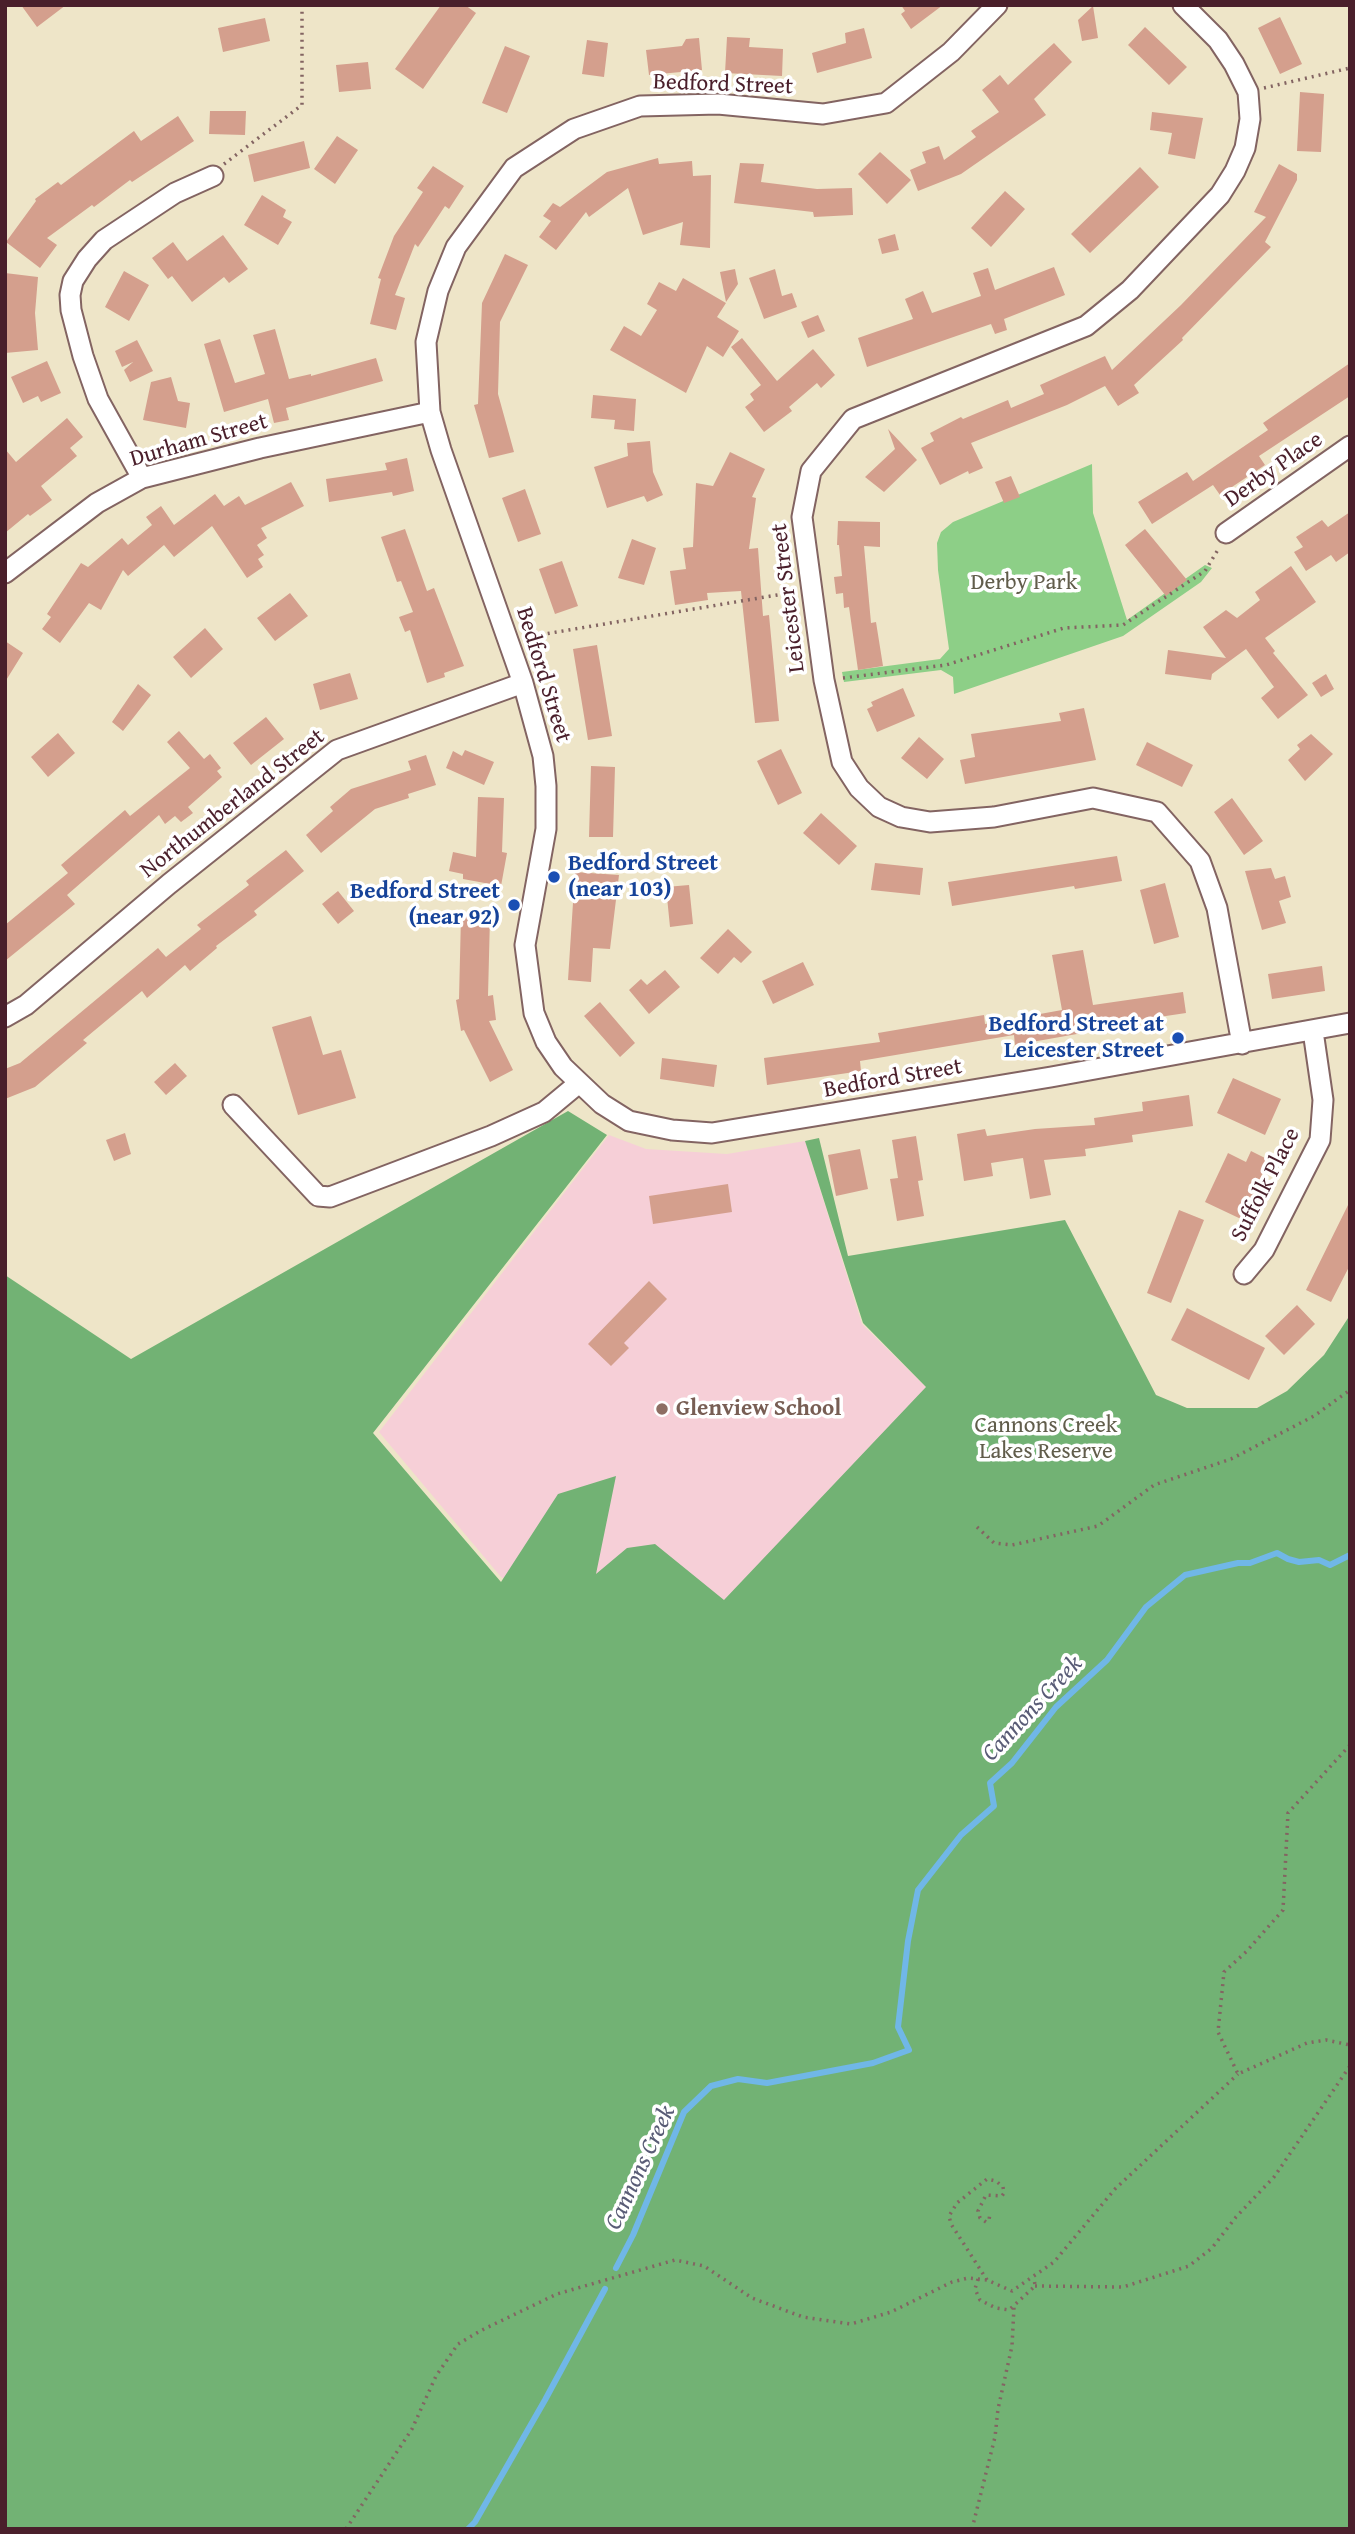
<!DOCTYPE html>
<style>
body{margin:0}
#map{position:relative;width:1355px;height:2534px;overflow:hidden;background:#eee5c8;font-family:"Gentium Book Plus",serif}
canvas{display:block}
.frame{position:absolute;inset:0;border:7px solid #4a1f2b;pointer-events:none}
</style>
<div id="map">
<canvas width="1355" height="2534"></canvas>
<div class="frame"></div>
</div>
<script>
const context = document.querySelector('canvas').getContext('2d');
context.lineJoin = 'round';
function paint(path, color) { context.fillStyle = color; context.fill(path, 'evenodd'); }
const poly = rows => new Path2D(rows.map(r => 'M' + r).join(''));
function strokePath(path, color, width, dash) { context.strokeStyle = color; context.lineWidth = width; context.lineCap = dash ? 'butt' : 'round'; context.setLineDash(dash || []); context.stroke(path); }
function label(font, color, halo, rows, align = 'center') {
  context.font = font + ' "Gentium Book Plus",serif'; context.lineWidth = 7; context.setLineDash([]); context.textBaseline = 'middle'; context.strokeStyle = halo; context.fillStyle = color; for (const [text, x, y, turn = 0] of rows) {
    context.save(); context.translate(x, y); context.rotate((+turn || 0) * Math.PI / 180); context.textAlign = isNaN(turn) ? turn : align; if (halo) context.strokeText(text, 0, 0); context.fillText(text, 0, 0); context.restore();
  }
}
paint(poly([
 [609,1135,646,1149,727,1154,805,1141,862,1324,926,1387,940,1585,639,1651,501,1577,379,1432]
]), '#f6cfd7');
paint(poly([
 [1092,464,1093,513,1127,620,1205,565,1212,568,1201,582,1123,636,954,694,953,677,941,670,844,682,842,672,940,659,949,649,938,570,937,543,941,532,953,522]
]), '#8dcf87');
paint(poly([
 [568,1111,607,1135,373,1433,501,1582,558,1494,616,1476,596,1574,627,1548,655,1544,724,1600,926,1387,863,1323,805,1141,819,1138,848,1256,1065,1220,1156,1395,1187,1408,1257,1408,1287,1391,1324,1355,1350,1315,1350,2529,5,2529,5,1275,131,1359]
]), '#72b274');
strokePath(poly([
 [616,2268,633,2235,684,2112,711,2086,738,2079,767,2083,873,2063,909,2050,898,2027,908,1941,918,1890,961,1835,994,1806,990,1783,1012,1763,1056,1707,1107,1660,1146,1607,1185,1575,1238,1563,1250,1563,1277,1553,1288,1559,1299,1562,1319,1560,1330,1565,1350,1555],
 [468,2529,475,2522,545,2400,605,2289]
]), '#70b7e7', 6);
paint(poly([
 [21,5,66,5,37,27],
 [441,5,465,5,476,13,423,89,395,69],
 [901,5,943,5,911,29,901,14,905,11],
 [1093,6,1098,38,1082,41,1078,20],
 [1280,17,1302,64,1280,74,1258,28],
 [265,18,270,41,223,52,218,28],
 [1145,27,1187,67,1169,85,1128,45],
 [864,28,872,58,817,73,812,53,846,43,845,33],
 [727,37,750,38,749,47,783,49,782,76,725,73],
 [699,38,702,70,649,75,646,50,682,46,686,39],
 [587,40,608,43,604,77,582,74],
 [1054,43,1072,62,1034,99,1046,115,961,174,918,191,910,170,926,163,922,152,939,146,944,160,976,137,971,131,999,112,982,90,1000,75,1008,85],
 [505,46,530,56,507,113,482,103],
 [368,62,371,89,339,92,336,65],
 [1300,92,1324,94,1321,152,1297,151],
 [210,111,246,111,245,135,209,134],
 [1152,112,1203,118,1195,159,1168,154,1172,133,1150,130],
 [178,116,194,141,132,182,130,180,94,207,92,205,47,238,57,245,40,268,6,242,36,201,35,199,58,182,61,185,134,131,141,141],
 [337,136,358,150,335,184,314,169],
 [304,141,310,168,254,182,248,155],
 [880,152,911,180,887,204,858,174],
 [658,158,659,164,692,161,693,176,711,175,710,248,680,245,683,222,643,235,628,188,589,217,586,212,556,250,539,237,551,221,543,216,553,203,560,207,607,172],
 [740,163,764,164,761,182,817,189,852,188,853,215,814,217,813,212,734,203],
 [1279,164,1297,174,1297,180,1265,242,1271,247,1182,338,1183,340,1134,385,1139,393,1118,406,1105,386,1067,405,971,443,983,468,969,474,968,471,940,485,921,448,934,441,930,433,961,417,963,419,1008,400,1011,408,1044,394,1040,385,1105,356,1112,370,1181,305,1266,217,1254,212],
 [433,166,464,186,449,209,445,206,418,247,415,244,395,295,405,298,396,330,370,324,381,279,378,278,394,236,423,192,417,188],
 [1140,167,1159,187,1090,253,1071,234],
 [1005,191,1025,209,991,247,971,228],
 [262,195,286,210,283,217,292,222,278,245,244,225],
 [895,234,899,250,882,254,878,239],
 [223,235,248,269,229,283,224,277,192,302,172,276,168,279,152,258,173,242,187,261],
 [505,254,528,265,500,322,498,394,514,452,489,458,474,405,478,404,482,303],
 [1054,267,1065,295,1004,319,1007,330,995,334,991,324,867,367,858,338,913,319,905,299,923,291,932,313,981,296,973,273,988,268,995,290],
 [735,269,738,284,726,302,720,272],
 [775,269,782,296,792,293,797,307,764,319,749,278],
 [124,271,149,285,129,321,105,307],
 [5,273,38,277,35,313,38,350,5,353],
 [683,278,726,303,717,317,739,331,723,357,707,346,686,393,610,350,624,326,641,336,657,310,647,304,659,282,676,291],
 [818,315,825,331,808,338,801,322],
 [275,329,289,379,311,374,311,376,376,358,383,381,286,408,289,420,274,423,268,399,224,412,204,344,220,339,235,383,265,374,253,335],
 [742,338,777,381,813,349,835,375,821,388,817,383,789,407,792,411,764,432,745,407,754,400,750,394,761,385,731,347],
 [137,340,153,371,130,382,124,370,133,362,122,367,115,351],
 [47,361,61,393,41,402,38,396,23,403,11,377],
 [1350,363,1350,396,1259,456,1265,465,1220,495,1213,485,1152,524,1138,502,1187,472,1193,481,1268,430,1263,423],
 [171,377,178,401,190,403,186,428,143,420,151,382],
 [593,395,636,399,634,431,614,429,615,420,591,418],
 [67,418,83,437,70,448,77,456,41,486,52,500,30,516,28,514,5,533,5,449,16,462],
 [888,429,917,460,884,492,865,477,895,449],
 [650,441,653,472,663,495,647,502,644,496,607,508,594,467,628,456,627,443],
 [730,452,765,469,752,497,756,498,749,549,758,548,763,616,769,615,779,721,755,723,741,591,707,593,708,600,675,605,670,571,686,569,683,548,693,547,696,483,713,486],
 [407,458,414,491,393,496,392,492,329,502,326,479,387,470,385,463],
 [1011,476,1020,497,1004,503,995,482],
 [291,482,304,506,261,528,267,538,257,545,264,555,258,559,263,567,247,578,212,526,174,557,164,545,128,576,123,570,101,610,89,603,60,643,42,629,51,617,47,614,81,563,88,567,122,538,128,545,152,525,146,517,161,506,174,525,215,494,224,506,239,496,245,505],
 [525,489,541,534,518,542,502,498],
 [1350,512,1350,552,1336,562,1331,555,1306,571,1294,552,1303,547,1296,537,1322,520,1328,527],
 [838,521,880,522,880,547,864,546,871,623,876,622,883,666,858,670,849,607,844,608,843,593,836,594,834,577,842,576,839,545,837,545],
 [405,529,427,591,434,588,464,666,444,673,445,677,427,683,410,630,405,632,399,617,413,612,401,581,397,582,381,537],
 [1145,529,1187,580,1166,596,1125,545],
 [632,539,656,548,644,585,618,578],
 [562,561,578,606,555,614,539,569],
 [1291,566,1316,602,1265,638,1275,651,1273,653,1308,695,1278,719,1261,698,1274,687,1246,649,1212,674,1211,680,1165,674,1168,650,1226,658,1203,627,1226,610,1237,618,1260,600,1255,592],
 [290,593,308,616,275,641,257,618],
 [205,628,223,649,191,678,173,657],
 [5,641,23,653,5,682],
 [597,645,612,736,588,740,573,649],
 [350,673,358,699,320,710,313,684],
 [1326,674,1334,689,1321,697,1312,683],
 [138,684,151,695,123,731,112,722],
 [903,688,915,716,877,732,867,709,873,706,871,702],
 [1084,708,1096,760,965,784,960,760,975,757,971,734,1061,721,1059,713],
 [266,717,284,739,251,765,233,743],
 [179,731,204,759,210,754,221,768,217,771,222,777,188,807,193,813,181,822,175,816,165,824,159,815,67,895,75,904,5,961,5,925,68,873,61,865,125,810,130,816,190,768,167,742],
 [58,733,75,753,48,777,31,757],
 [1311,734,1333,754,1305,781,1288,760,1300,749,1297,745],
 [919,737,944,759,927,779,901,758],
 [1147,742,1193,765,1182,787,1136,765],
 [781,749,802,793,778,805,757,761],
 [465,750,494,762,484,785,446,768,453,751,462,756],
 [426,755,436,785,408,794,409,798,375,809,321,853,306,835,333,811,330,807,351,789,411,770,408,761],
 [591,766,615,767,613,837,589,837],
 [478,797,504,798,502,852,507,853,501,886,463,879,463,874,449,871,453,852,476,857],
 [1232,798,1263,841,1244,855,1214,812],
 [821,813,857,846,839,865,803,833],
 [286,850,304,871,254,911,257,915,216,946,217,948,190,971,185,965,147,998,142,991,83,1040,87,1043,35,1087,5,1099,5,1069,20,1063,158,948,166,957,201,929,197,925,249,885,246,881],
 [1117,856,1122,881,1075,889,1074,886,952,906,948,882],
 [875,863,923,868,920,895,871,890],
 [1271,868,1275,879,1285,876,1291,897,1279,901,1286,923,1262,930,1245,871],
 [575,872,619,875,610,949,593,948,591,982,568,980],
 [1165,883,1179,937,1154,944,1140,890],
 [689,885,693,924,670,927,666,887],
 [338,891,354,911,338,924,322,904],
 [461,916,490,917,488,996,493,995,496,1020,489,1021,513,1070,490,1082,464,1030,461,1031,456,1000,459,999],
 [728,929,752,952,741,963,734,957,718,974,700,958],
 [1083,950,1093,1005,1183,992,1186,1013,1105,1025,1105,1029,1015,1045,1014,1035,860,1061,861,1071,767,1085,764,1058,880,1042,878,1033,984,1015,985,1024,1062,1010,1052,955],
 [803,962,814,985,773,1004,762,981],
 [1322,966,1325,991,1272,999,1268,974],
 [665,970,680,987,649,1014,629,990,641,979,647,985],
 [600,1002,635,1043,620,1057,584,1016],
 [311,1016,323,1055,341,1050,356,1098,298,1115,272,1027],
 [662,1058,717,1065,714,1087,660,1079],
 [175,1063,187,1076,166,1095,154,1082],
 [1233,1078,1281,1099,1265,1135,1217,1113],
 [1189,1095,1193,1126,1132,1135,1133,1142,1085,1149,1086,1156,1044,1160,1051,1195,1030,1199,1023,1158,991,1163,993,1176,964,1181,957,1134,985,1129,987,1136,1035,1129,1095,1125,1094,1118,1143,1111,1142,1102],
 [125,1133,131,1154,114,1161,106,1140],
 [916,1136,923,1180,918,1181,924,1216,897,1221,890,1179,898,1178,892,1140],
 [860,1149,868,1189,836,1196,828,1155],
 [1251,1151,1269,1160,1241,1219,1205,1202,1228,1153,1246,1162],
 [728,1184,732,1212,653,1224,649,1196],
 [1350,1201,1350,1265,1331,1302,1306,1290],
 [1179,1210,1204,1220,1171,1303,1147,1293],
 [649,1281,667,1299,624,1343,629,1348,611,1366,588,1344],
 [1297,1305,1315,1324,1284,1355,1265,1336],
 [1187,1308,1265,1348,1249,1380,1171,1340]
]), '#d49f8d');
const minor = poly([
 [997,5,951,52,886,103,823,114,718,104,640,106,574,129,514,168,456,247,438,291,426,342,430,412,441,450,523,683,543,756,546,786,546,829,525,945,534,1013,546,1042,563,1067,602,1104,629,1121,672,1130,712,1133,1051,1077,1350,1023],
 [1183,5,1218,40,1234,64,1248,92,1250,119,1245,148,1235,171,1220,195,1130,290,1086,326,853,419,811,471,802,517,824,680,842,762,859,788,879,807,901,817,930,822,994,817,1093,798,1157,812,1200,861,1217,908,1242,1044],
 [142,478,98,399,83,356,71,310,70,295,73,281,87,259,104,240,175,193,213,176],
 [1226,533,1350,446],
 [5,573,97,503,142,478,260,448,430,412],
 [5,1017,26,1005,169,884,337,750,523,683],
 [233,1105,318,1196,330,1197,491,1136,544,1112,579,1083],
 [1244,1274,1264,1250,1320,1140,1323,1100,1313,1031]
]);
strokePath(minor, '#836462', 23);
strokePath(poly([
 [1264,88,1350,68],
 [224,164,302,105,302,5],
 [527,637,795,592],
 [843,678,946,665,1064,628,1123,625,1205,571,1219,548],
 [977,1527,994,1543,1012,1545,1098,1526,1154,1485,1231,1459,1314,1416,1350,1390],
 [1350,1745,1288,1813,1283,1910,1247,1951,1224,1972,1218,2032,1238,2074,1307,2043,1326,2040,1350,2045],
 [1350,2174,1350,2188],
 [978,2279,975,2289,980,2300,996,2308,1009,2310,1035,2286,1034,2277],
 [987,2280,951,2224,949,2216,957,2203,987,2179,996,2181,1003,2187,1004,2193,1002,2196,986,2195,978,2211,980,2218,986,2222,989,2220,990,2213],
 [1035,2286,1123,2287,1189,2266,1212,2248,1236,2217,1274,2177,1350,2066],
 [346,2529,412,2429,436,2376,458,2344,482,2330,557,2294,675,2260,704,2266,752,2298,803,2317,851,2324,891,2312,952,2282,968,2278,987,2280,1012,2291,1054,2262,1115,2189,1238,2074],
 [972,2529,995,2437,998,2409,1012,2346,1014,2307]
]), '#836462', 3.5, [2, 5]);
strokePath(minor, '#fff', 19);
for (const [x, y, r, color] of [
 [554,877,7,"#1a4fb4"],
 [514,905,7,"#1a4fb4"],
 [1178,1038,7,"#1a4fb4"],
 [662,1409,7,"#8d6e63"]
]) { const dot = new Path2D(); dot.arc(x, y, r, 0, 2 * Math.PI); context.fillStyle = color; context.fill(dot); strokePath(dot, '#fff', 2.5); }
label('23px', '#4a1f2b', '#fff', [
 ["Bedford Street",723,85,2],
 ["Durham Street",199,441,-16],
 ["Derby Place",1274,470,-35],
 ["Leicester Street",789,598,-97],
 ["Bedford Street",543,675,73],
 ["Northumberland Street",233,804,-38],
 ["Bedford Street",893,1079,-10],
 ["Suffolk Place",1266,1185,-63]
]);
label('23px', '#615d4b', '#fff', [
 ["Derby Park",1024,583],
 ["Cannons Creek",1046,1426],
 ["Lakes Reserve",1046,1452]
]);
label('bold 23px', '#164399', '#fff', [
 ["Bedford Street",568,864,"left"],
 ["(near 103)",568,890,"left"],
 ["Bedford Street",500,892],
 ["(near 92)",500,918],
 ["Bedford Street at",1164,1025],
 ["Leicester Street",1164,1051]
], 'right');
label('bold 23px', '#785e54', '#fff', [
 ["Glenview School",676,1409]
], 'left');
label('italic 24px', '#595c76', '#fff', [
 ["Cannons Creek",1033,1709,-47],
 ["Cannons Creek",641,2168,-65]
]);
</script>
